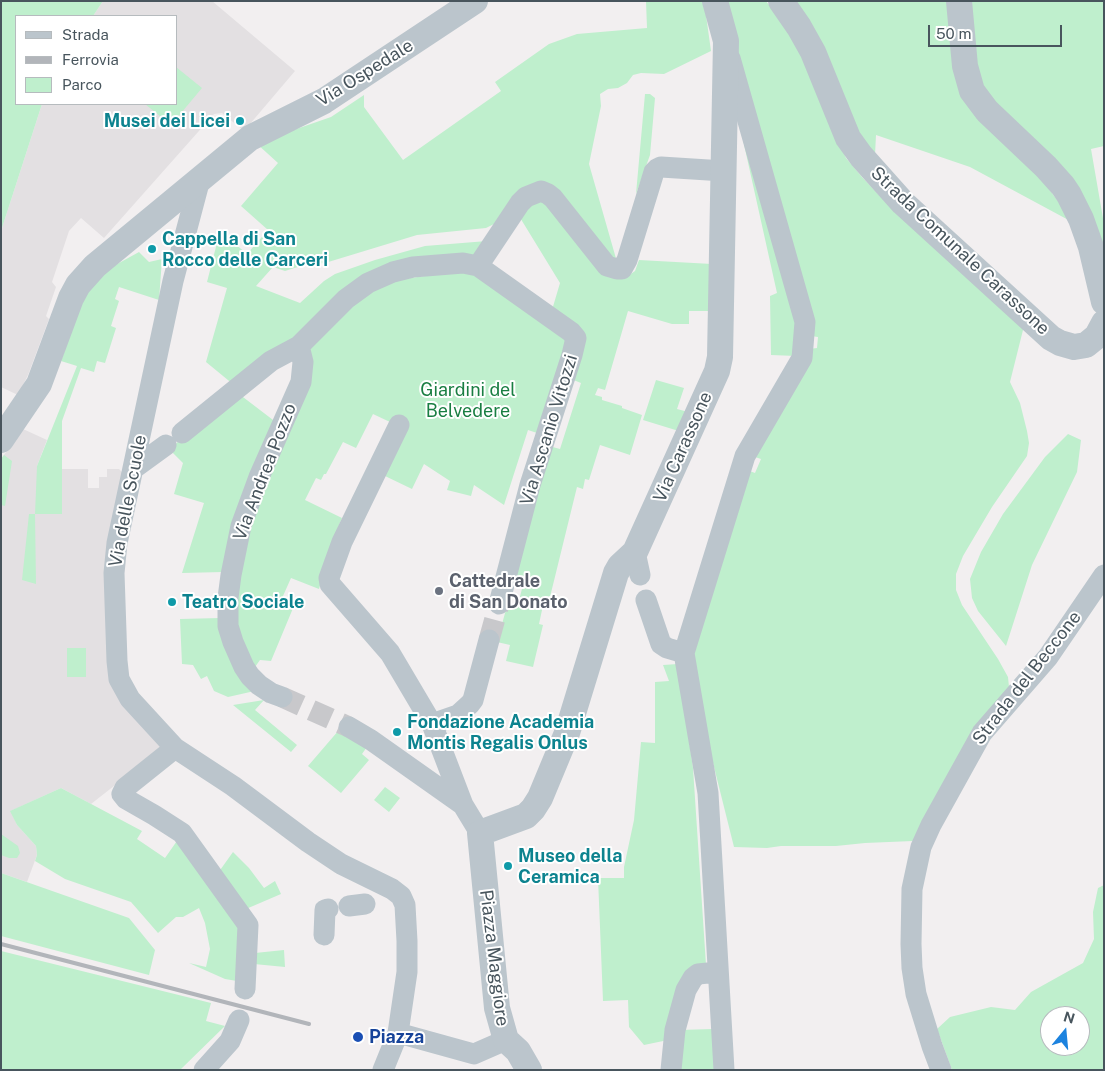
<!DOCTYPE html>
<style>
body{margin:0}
#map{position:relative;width:1105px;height:1071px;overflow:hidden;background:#f2eff0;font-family:"Public Sans",sans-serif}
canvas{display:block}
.frame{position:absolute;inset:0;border:2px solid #48555d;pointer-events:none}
.legend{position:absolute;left:15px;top:15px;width:162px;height:90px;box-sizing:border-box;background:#fff;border:1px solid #b6bbbe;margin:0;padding:6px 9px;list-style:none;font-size:15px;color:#48555d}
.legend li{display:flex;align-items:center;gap:10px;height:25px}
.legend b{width:25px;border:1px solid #b6bbbe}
.north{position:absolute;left:1040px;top:1006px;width:50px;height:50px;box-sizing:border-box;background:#fff;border:1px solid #b6bbbe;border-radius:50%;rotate:17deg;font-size:14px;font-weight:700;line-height:20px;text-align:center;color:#48555d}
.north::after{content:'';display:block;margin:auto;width:18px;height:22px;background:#1c83df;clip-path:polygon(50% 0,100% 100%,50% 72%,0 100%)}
.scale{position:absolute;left:928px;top:25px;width:134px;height:22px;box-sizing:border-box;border:2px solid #48555d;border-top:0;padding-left:6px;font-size:15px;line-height:18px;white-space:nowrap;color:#48555d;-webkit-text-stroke:4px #fff;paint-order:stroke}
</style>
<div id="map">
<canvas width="1105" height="1071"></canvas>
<div class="frame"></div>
<ul class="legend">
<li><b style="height:6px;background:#bbc5cc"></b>Strada</li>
<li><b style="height:6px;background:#b2b5ba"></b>Ferrovia</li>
<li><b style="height:14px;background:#bfefcd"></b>Parco</li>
</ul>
<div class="north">N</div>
<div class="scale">50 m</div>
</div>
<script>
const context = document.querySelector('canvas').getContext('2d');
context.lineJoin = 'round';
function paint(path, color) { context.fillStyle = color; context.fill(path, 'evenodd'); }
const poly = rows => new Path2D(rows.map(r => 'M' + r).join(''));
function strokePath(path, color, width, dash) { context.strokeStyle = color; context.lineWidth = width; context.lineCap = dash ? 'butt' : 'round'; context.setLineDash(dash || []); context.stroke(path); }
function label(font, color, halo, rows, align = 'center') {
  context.font = font + ' "Public Sans",sans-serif'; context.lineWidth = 4; context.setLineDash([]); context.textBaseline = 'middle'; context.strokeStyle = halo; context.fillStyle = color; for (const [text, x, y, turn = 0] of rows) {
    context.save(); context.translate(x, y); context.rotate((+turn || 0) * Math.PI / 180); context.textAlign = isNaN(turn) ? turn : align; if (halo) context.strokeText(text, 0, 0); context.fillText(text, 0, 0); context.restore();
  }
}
paint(poly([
 [103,1,212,1,295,71,244,131,222,113,214,114,104,238,81,218,69,231,52,282,56,287,46,316,49,319,28,375,18,395,1,387,1,231,42,104,176,104,176,16,93,16],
 [23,429,47,440,37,466,62,469,88,469,88,488,99,488,99,477,107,477,107,469,119,469,124,474,109,658,165,746,91,804,61,788,11,811,17,825,36,846,37,855,27,882,1,873,1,459]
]), '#e3e0e2');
paint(poly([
 [1,1,103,1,93,16,16,16,16,104,42,104,1,231],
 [646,1,704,1,711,51,664,74,641,73,633,75,627,83,618,88,608,89,600,94,601,106,589,164,617,262,553,189,494,224,486,228,417,235,325,263,304,265,285,271,273,267,256,286,300,303,324,281,335,274,375,260,425,246,487,241,476,259,417,261,299,339,234,385,206,362,227,288,207,282,220,231,247,254,268,230,241,206,278,163,256,143,331,117,364,95,364,107,403,160,501,91,495,82,549,44,577,34,647,28],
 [725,1,766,1,783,24,800,53,846,158,862,177,893,210,1024,326,1010,382,1020,403,1027,431,1029,443,1027,456,992,507,963,556,956,574,956,590,962,605,998,659,1008,677,1009,687,913,841,865,843,836,846,781,846,767,848,734,847,711,755,692,651,747,470,755,473,761,459,752,456,809,349,817,348,818,337,811,336],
 [792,1,952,1,957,64,1074,223,970,167,876,135,875,155,860,135],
 [967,1,1104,1,1104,146,1091,149,1104,224,1104,263,981,92],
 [176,67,202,88,171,125,145,104,176,104],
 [645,94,650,94,655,98,650,155,636,194],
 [739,122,799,324,796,356,771,355,770,296,777,293],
 [541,198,625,278,635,271,639,260,712,264,712,311,689,311,689,324,672,324,628,311,605,390,598,388,595,395,602,397,602,400,622,406,622,408,642,415,630,455,600,445,589,480,585,479,583,489,577,487,550,597,545,596,539,624,543,625,533,667,506,661,510,645,497,642,507,606,517,608,523,585,513,582,549,446,560,449,581,383,571,379,582,343,552,310,560,283,519,216],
 [139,252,149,262,162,259,159,300,119,287,115,299,119,301,111,326,116,328,105,363,97,361,94,372,81,368,62,421,62,514,35,514,36,584,22,580,29,514,35,514,37,466,77,366,61,361,84,296,110,268],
 [469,270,570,339,540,434,528,430,504,505,474,485,471,496,447,490,450,481,424,464,412,489,385,476,390,422,373,414,356,448,343,442,326,474,324,474,321,480,316,478,305,500,342,518,334,537,319,589,291,578,283,596,296,601,271,661,260,660,255,667,236,631,240,560,305,346,381,282],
 [656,380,684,388,677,409,692,413,682,432,643,420],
 [239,394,277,423,223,572,182,573,204,503,174,494,183,463,169,449],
 [1068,434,1081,440,1077,472,1032,565,1006,646,978,611,972,598,970,579,981,552,1003,514,1045,457],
 [4,455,12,461,5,506,1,505,1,459],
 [220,618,259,690,228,697,214,691,207,676,201,679,193,665,182,664,180,619],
 [67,648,86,648,86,677,67,677],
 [678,664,693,768,706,965,668,1040,644,1045,629,1027,628,1000,603,1001,598,878,624,878,624,867,634,820,641,742,655,743,655,682,669,681,663,665],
 [264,700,255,710,297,745,291,752,233,705],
 [339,730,369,744,362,754,369,760,341,793,308,766],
 [385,787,400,798,389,812,374,800],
 [61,788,142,831,137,839,165,858,179,838,240,925,237,981,225,979,189,963,206,967,210,949,205,923,199,908,183,917,176,917,158,933,131,902,65,879,35,861,37,855,36,846,17,825,10,811],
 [1,834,18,846,20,853,17,858,9,858,1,855],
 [233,852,249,868,264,888,275,881,281,894,246,909,218,873],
 [1,873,129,918,155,950,149,975,1,936],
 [1104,885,1104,1070,952,1070,937,1029,950,1017,991,1007,1015,1010,1031,992,1083,963,1094,939,1093,912,1098,888],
 [1050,1016,1080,1016,1080,1046,1050,1046],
 [284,950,285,967,254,964,255,953],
 [1,951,211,1003,206,1021,225,1026,180,1070,1,1070],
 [713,1029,716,1070,676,1070,679,1030]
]), '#bfefcd');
strokePath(poly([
 [489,640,499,604],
 [282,697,349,727]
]), '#c8c8cb', 21, [21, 11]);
strokePath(poly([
 [200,179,173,281,117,543,114,573,117,661,119,679,130,699,175,748,233,786,308,842,341,864,392,889,401,896,405,905,407,941,407,972,398,1033,383,1070],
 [478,266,520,203,526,197,541,191,548,194,553,198,607,266,617,269,622,269,627,260,654,172,657,169,661,167,724,171],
 [399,425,342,542,329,578,330,584,390,653,432,724,463,805,480,833],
 [182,433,271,361,299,346,346,299,368,283,393,272,413,267,463,263,478,266,571,332,576,338,572,355,530,485,499,604],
 [133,469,166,445],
 [635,552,640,575],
 [646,600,661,644,667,648,684,653],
 [282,697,271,693,259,685,250,676,244,667,233,642,228,626,228,598,231,575,241,526,259,477,301,382,303,362,299,346],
 [432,724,458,715,470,704,473,700,489,640],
 [349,727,371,740,463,805],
 [175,748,125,788,122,794,126,799,154,815,182,833,248,925,245,989],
 [349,906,365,904],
 [324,935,325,910,328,909],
 [398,1033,474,1054,506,1040],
 [204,1070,230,1041,239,1020],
 [671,1070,675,1030,686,990,693,978,698,974,718,972],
 [724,1070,708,793,684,653,745,456,802,358,805,322,730,58],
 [941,1070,932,1046,916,994,912,968,911,944,912,889,921,847,931,825,982,733,1048,657,1104,575]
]), '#bbc5cc', 21);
strokePath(poly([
 [781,1,799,27,813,52,848,138,861,156,903,203,1051,338,1060,343,1074,347,1086,345,1097,336,1104,323],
 [959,1,965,66,972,91,987,111,1046,167,1063,186,1069,195,1081,219,1091,247,1104,302],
 [1,440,39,384,71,298,78,285,95,266,250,138,324,101,475,1],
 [529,1070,518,1051,506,1040,497,1008,480,833,526,816,533,809,540,798,567,733,616,573,620,566,635,552,717,371,720,357,726,41,715,1]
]), '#bbc5cc', 26);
strokePath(poly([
 [1,944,309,1024]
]), '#b2b5ba', 4);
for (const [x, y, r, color] of [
 [240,121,5,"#0f9aa8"],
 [152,249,5,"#0f9aa8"],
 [439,591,5,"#6b7280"],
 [172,602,5,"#0f9aa8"],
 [397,732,5,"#0f9aa8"],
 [508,866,5,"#0f9aa8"],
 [358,1037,6,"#1a4fb4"]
]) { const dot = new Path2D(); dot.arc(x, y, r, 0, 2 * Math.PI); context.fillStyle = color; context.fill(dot); strokePath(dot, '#fff', 2); }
label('18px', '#48555d', '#fff', [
 ["Via Ospedale",365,73,-32],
 ["Strada Comunale Carassone",960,251,43],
 ["Via Ascanio Vitozzi",549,430,-73],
 ["Via Carassone",683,447,-66],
 ["Via Andrea Pozzo",265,472,-69],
 ["Via delle Scuole",128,501,-79],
 ["Strada del Beccone",1027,678,-52],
 ["Piazza Maggiore",494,958,83]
]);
label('bold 18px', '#0d838f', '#fff', [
 ["Musei dei Licei",230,121,"right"],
 ["Cappella di San",162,239],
 ["Rocco delle Carceri",162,260],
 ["Teatro Sociale",182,602],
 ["Fondazione Academia",407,722],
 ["Montis Regalis Onlus",407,743],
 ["Museo della",518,856],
 ["Ceramica",518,877]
], 'left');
label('18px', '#197e42', '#fff', [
 ["Giardini del",468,390],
 ["Belvedere",468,411]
]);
label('bold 18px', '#5b616d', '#fff', [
 ["Cattedrale",449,581],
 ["di San Donato",449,602]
], 'left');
label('bold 18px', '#164399', '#fff', [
 ["Piazza",369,1037]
], 'left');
</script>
